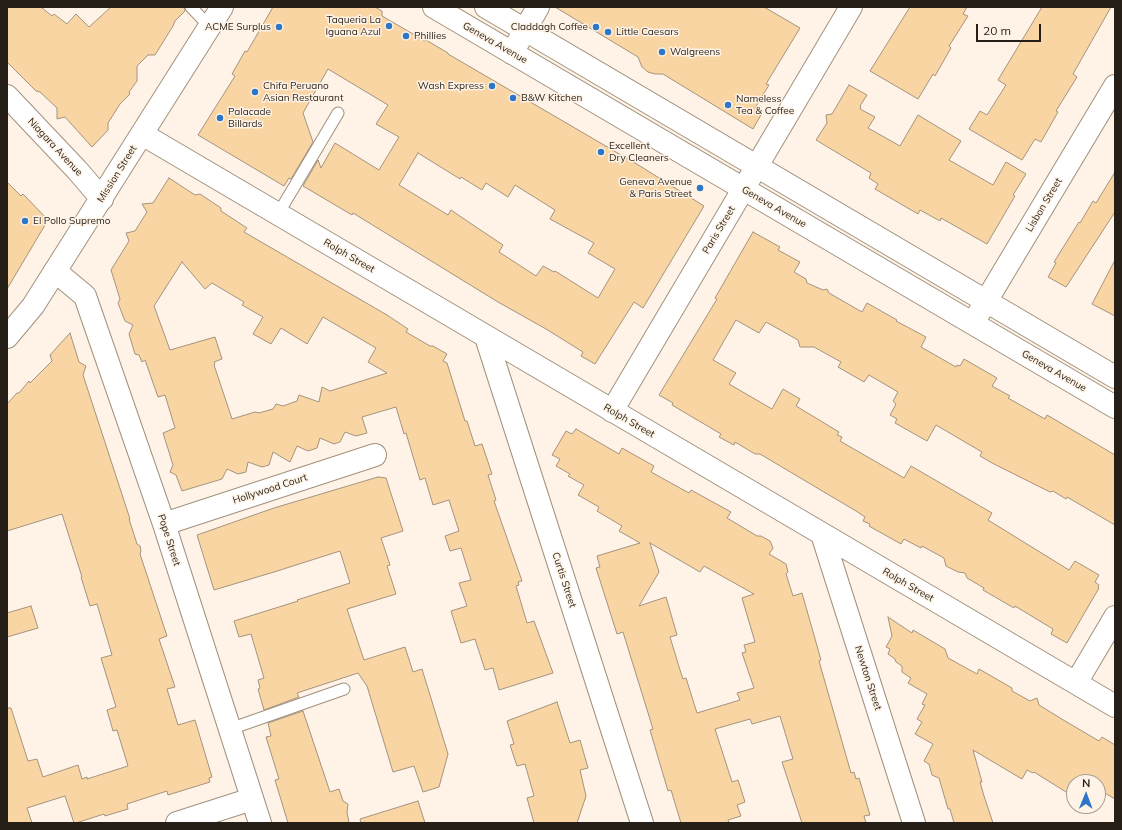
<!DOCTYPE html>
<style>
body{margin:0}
#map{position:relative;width:1122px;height:830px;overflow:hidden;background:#fef3e6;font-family:Mulish,sans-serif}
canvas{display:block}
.frame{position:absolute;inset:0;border:8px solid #251f17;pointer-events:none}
.north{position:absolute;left:1066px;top:774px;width:40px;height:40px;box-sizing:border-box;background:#fef3e6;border:1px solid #a79e93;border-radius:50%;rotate:1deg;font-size:11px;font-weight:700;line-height:16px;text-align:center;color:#251f17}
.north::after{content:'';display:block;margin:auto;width:14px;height:18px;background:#2d75c6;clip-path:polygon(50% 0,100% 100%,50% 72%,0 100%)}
.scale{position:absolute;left:976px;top:24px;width:65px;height:18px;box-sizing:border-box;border:2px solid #251f17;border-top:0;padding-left:5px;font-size:12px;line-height:14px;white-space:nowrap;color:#251f17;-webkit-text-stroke:3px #fef3e6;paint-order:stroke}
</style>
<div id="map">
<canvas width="1122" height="830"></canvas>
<div class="frame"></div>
<div class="north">N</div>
<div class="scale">20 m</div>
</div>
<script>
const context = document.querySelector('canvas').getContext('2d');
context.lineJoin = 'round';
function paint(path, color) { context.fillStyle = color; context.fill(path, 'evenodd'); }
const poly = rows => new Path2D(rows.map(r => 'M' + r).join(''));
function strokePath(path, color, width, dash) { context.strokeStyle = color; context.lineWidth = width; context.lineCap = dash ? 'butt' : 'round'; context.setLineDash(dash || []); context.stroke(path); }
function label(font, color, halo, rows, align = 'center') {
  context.font = font + ' Mulish,sans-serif'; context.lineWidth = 3; context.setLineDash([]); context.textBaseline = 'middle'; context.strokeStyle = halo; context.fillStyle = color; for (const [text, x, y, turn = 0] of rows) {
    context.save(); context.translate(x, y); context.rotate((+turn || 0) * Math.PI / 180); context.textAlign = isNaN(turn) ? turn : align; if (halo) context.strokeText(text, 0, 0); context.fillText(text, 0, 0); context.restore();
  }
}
const building = poly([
 [7,7,41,7,52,16,54,14,67,24,76,14,89,27,111,7,184,7,185,11,175,21,173,26,155,55,148,55,137,66,137,81,129,92,130,94,120,104,108,123,108,130,92,147,65,117,57,119,57,108,40,92,36,91,7,62,7,7],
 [273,7,375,7,382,11,382,16,425,41,426,40,448,53,448,54,640,166,704,206,643,308,634,302,595,364,581,356,583,352,546,329,498,302,353,213,352,215,303,186,318,160,321,168,335,143,379,170,399,137,376,124,388,105,328,69,303,113,313,142,291,179,289,178,284,186,198,135,235,76,232,74,245,51,247,52,273,7],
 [418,153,460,179,461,177,482,190,486,183,508,197,515,185,555,210,550,219,594,243,588,253,615,269,598,298,555,271,554,272,543,266,536,276,499,252,503,245,473,225,451,210,448,215,399,185,418,153],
 [555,7,764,7,800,28,766,84,769,85,755,108,762,113,753,129,663,74,655,74,648,72,642,67,638,57,555,7],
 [910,7,967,7,963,14,968,16,949,46,951,48,935,76,933,74,918,99,870,71,910,7],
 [1042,7,1111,7,1073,74,1077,77,1056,111,1058,112,1041,142,1035,139,1022,160,969,129,980,111,987,115,1006,85,998,80,1042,7],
 [849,85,867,95,860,106,861,107,860,109,875,117,868,128,900,146,918,115,961,141,949,160,993,185,1006,162,1026,174,1013,195,1015,196,987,244,941,218,940,221,920,210,918,214,875,189,878,184,869,178,871,173,816,140,827,123,826,115,832,114,849,85],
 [1115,172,1115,212,1066,287,1048,277,1056,263,1054,262,1079,222,1080,223,1093,201,1096,203,1115,172],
 [169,178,195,195,200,194,221,208,221,211,247,228,244,232,387,315,408,329,406,332,430,346,433,346,447,354,443,361,447,363,465,421,467,421,475,446,482,444,492,474,488,475,496,500,494,501,522,581,518,582,519,585,516,586,527,623,534,621,553,673,499,690,493,668,485,670,475,639,461,643,451,611,467,606,459,583,471,580,461,548,450,551,445,536,459,531,449,500,433,505,425,478,420,480,406,433,404,434,396,407,362,417,367,433,356,436,345,432,340,442,334,444,320,438,317,448,308,451,297,446,290,462,273,452,269,465,262,467,248,462,246,472,238,474,227,469,222,479,182,491,176,475,170,472,173,465,163,433,175,428,165,395,158,397,145,360,142,362,139,355,135,354,129,334,133,325,125,321,118,303,120,299,111,270,129,241,126,233,135,231,147,212,142,204,153,203,169,178],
 [182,262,205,289,212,283,244,302,242,305,263,317,253,334,271,344,281,328,307,344,323,317,376,348,368,362,387,373,330,391,322,387,319,402,299,395,297,401,283,406,276,404,273,409,259,413,255,412,232,419,214,365,215,364,214,362,222,359,215,337,170,350,154,306,182,262],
 [7,182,21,196,23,194,48,220,7,289,7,182],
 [753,232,780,247,778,250,800,262,794,272,806,279,807,283,823,290,827,289,829,293,862,312,867,303,897,320,896,321,926,337,921,347,956,367,957,365,960,366,964,359,997,378,992,386,1010,396,1008,398,1045,419,1047,415,1115,455,1115,525,1067,497,1066,499,1053,491,1050,492,994,464,980,456,982,452,936,425,927,441,895,423,897,419,890,415,896,404,893,401,898,392,869,375,864,382,838,367,841,362,814,347,800,347,798,340,766,322,759,333,736,320,713,360,736,373,729,384,772,409,783,389,800,399,796,406,839,432,837,435,842,437,840,441,904,478,911,466,992,513,988,520,1069,570,1075,561,1099,575,1095,582,1099,585,1098,587,1099,588,1067,643,1051,634,1053,629,1015,606,1014,608,983,590,984,588,967,578,965,573,958,572,946,566,944,558,922,546,921,548,904,539,901,544,869,526,870,524,863,521,865,517,856,511,760,454,755,454,735,442,734,445,719,437,721,434,672,405,673,403,659,395,717,299,715,298,753,232],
 [1115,260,1115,316,1092,304,1115,260],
 [70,333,79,362,86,366,83,375,130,519,129,519,137,544,140,546,141,551,140,554,167,636,159,639,175,687,167,689,178,725,195,720,212,777,209,778,210,782,168,795,167,791,127,804,128,809,105,816,104,814,76,823,74,823,65,796,27,808,32,823,7,823,7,708,11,708,28,761,37,759,43,777,78,765,82,779,87,777,87,779,128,766,117,730,113,731,107,710,116,707,101,658,112,655,97,604,90,606,81,577,82,577,62,514,7,531,7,404,17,393,19,393,29,381,30,383,52,361,50,355,70,333],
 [576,429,619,454,622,448,654,466,651,472,689,493,691,490,731,512,727,518,757,536,761,536,770,541,773,548,769,554,786,564,788,572,786,574,793,596,802,593,821,660,819,661,851,773,854,772,856,779,859,778,870,815,864,816,866,823,802,823,782,762,793,759,780,716,752,724,750,719,715,729,732,782,738,780,745,802,737,805,741,816,728,820,729,823,681,823,671,790,668,791,650,730,653,729,623,632,617,634,596,568,600,567,597,556,640,543,619,531,622,526,597,511,599,507,578,495,584,485,568,476,570,474,556,466,560,459,552,455,566,431,572,434,576,429],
 [650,543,700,572,704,566,754,594,742,598,755,642,744,645,746,652,742,653,754,688,737,693,740,700,697,713,686,678,683,679,680,670,670,637,677,635,666,597,639,606,659,572,650,543],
 [378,477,386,478,403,531,381,538,390,565,387,566,396,594,347,609,364,660,405,647,413,672,422,669,448,754,439,787,423,792,414,766,393,772,367,686,358,673,297,693,299,697,264,710,258,689,260,688,258,680,264,678,251,634,239,637,234,621,298,601,297,600,350,583,340,551,274,572,214,590,197,535,274,508,378,477],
 [31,606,38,628,7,637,7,613,31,606],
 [888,617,912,633,913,630,945,649,948,658,977,674,979,669,1012,688,1012,691,1030,701,1037,698,1039,705,1065,721,1099,741,1102,737,1115,745,1115,799,1103,792,1098,801,1098,782,1074,782,1074,797,1034,772,1033,773,1027,770,1022,779,973,750,982,782,980,782,984,796,993,823,954,823,950,809,948,809,939,778,932,775,929,764,924,761,933,744,915,734,922,722,917,719,925,705,922,704,927,694,908,683,911,678,902,672,902,666,896,662,895,659,888,654,890,649,886,647,892,636,888,617],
 [557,702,570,743,580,740,588,768,580,770,586,796,577,823,534,823,527,798,534,796,525,764,517,766,510,745,514,744,507,721,557,702],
 [303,711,330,792,339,789,343,801,348,804,347,812,349,823,288,823,275,780,279,779,266,737,271,736,268,723,303,711],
 [418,801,425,823,361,823,360,819,418,801]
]);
paint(building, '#fad5a4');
strokePath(building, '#a3937f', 1);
const lane = poly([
 [191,7,210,27],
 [278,214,338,113],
 [230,729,344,689]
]);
const street = poly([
 [512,53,538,7],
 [7,96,77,170,102,199],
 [142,134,1115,706],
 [55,271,85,296,164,524,260,823],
 [973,323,1115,86],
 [486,337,642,823],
 [612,411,851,7],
 [164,524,375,455],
 [822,534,914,823],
 [1076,683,1115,617],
 [177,823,252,799]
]);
const secondary = poly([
 [7,337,33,306,222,7]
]);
const primary = poly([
 [434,7,1115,407],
 [486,7,1115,377]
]);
strokePath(lane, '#a1917d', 13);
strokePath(street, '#a1917d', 24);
strokePath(secondary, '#a1917d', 24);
strokePath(primary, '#a1917d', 24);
strokePath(lane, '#fff', 11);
strokePath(street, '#fff', 22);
strokePath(secondary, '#fff', 22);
strokePath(primary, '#fff', 22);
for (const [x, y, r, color] of [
 [389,26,4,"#2d75c6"],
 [279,27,4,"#2d75c6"],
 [596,27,4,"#2d75c6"],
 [608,32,4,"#2d75c6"],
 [406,36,4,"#2d75c6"],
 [662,52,4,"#2d75c6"],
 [492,86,4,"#2d75c6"],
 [255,92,4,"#2d75c6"],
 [513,98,4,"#2d75c6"],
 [728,105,4,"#2d75c6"],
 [220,118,4,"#2d75c6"],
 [601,152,4,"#2d75c6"],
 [700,188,4,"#2d75c6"],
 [25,221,4,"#2d75c6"]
]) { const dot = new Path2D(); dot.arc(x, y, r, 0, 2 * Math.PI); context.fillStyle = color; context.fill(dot); strokePath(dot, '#fef3e6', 1.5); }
label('10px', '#251f17', '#fef3e6', [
 ["Taqueria La",381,20,"right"],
 ["Iguana Azul",381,32,"right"],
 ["ACME Surplus",271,27,"right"],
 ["Claddagh Coffee",588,27,"right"],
 ["Little Caesars",616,32],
 ["Phillies",414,36],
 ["Walgreens",670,52],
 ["Chifa Peruano",263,86],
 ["Asian Restaurant",263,98],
 ["Wash Express",484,86,"right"],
 ["B&W Kitchen",521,98],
 ["Nameless",736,99],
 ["Tea & Coffee",736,111],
 ["Palacade",228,112],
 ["Billards",228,124],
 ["Excellent",609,146],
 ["Dry Cleaners",609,158],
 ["Geneva Avenue",692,182,"right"],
 ["& Paris Street",692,194,"right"],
 ["El Pollo Supremo",33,221]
], 'left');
label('10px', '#251f17', '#fef3e6', [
 ["Geneva Avenue",495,43,30],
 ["Niagara Avenue",55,147,47],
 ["Mission Street",117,174,-58],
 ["Lisbon Street",1044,205,-59],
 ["Geneva Avenue",774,207,30],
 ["Paris Street",719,230,-59],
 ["Rolph Street",349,256,30],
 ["Geneva Avenue",1054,371,30],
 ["Rolph Street",629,421,30],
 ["Hollywood Court",270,489,-18],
 ["Pope Street",169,540,72],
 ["Curtis Street",564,580,72],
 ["Rolph Street",908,585,30],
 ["Newton Street",868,678,72]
]);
</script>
